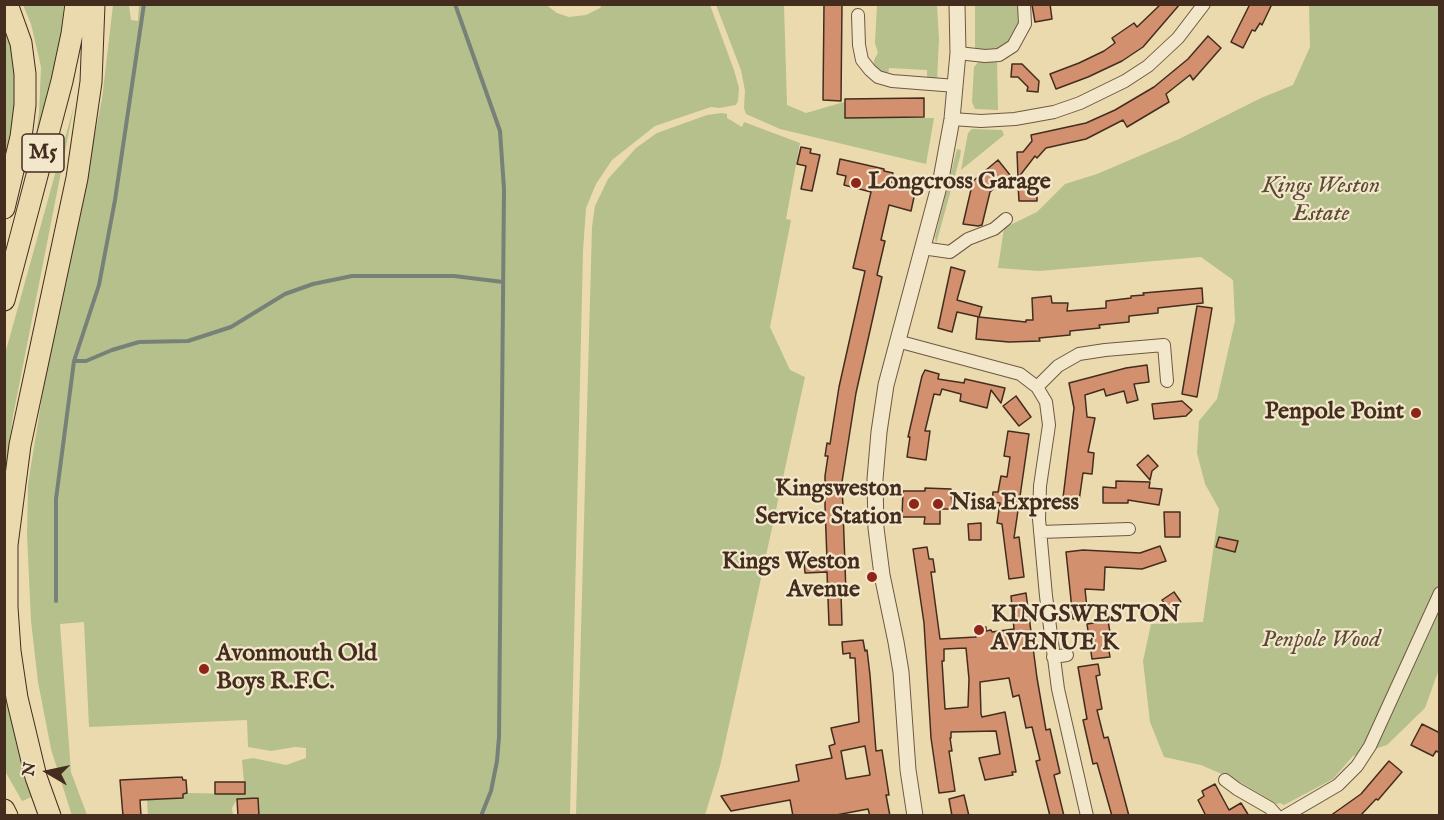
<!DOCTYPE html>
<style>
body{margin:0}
#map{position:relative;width:1444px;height:820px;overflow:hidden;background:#ebdaae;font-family:"IM FELL English",serif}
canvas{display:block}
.frame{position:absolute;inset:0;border:6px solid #442d1f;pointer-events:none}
.north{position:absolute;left:18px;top:742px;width:60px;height:60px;-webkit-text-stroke:4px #f2e7ca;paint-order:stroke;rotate:279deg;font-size:16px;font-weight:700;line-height:24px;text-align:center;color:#442d1f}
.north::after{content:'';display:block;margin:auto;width:21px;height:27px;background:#442d1f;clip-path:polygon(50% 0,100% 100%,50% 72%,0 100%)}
</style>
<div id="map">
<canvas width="1444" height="820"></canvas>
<div class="frame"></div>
<div class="north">N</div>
</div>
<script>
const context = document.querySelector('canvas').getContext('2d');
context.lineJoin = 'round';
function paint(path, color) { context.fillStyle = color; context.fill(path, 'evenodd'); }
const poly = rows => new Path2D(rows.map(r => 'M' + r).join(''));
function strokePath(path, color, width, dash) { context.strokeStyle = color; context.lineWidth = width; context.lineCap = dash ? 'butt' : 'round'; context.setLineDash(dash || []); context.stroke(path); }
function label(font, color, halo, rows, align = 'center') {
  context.font = font + ' "IM FELL English",serif'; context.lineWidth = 4.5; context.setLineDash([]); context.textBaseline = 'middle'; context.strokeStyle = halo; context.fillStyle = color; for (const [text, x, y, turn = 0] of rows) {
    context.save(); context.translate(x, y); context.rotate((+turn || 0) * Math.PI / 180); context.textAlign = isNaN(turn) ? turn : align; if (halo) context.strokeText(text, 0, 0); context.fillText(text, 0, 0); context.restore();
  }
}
paint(poly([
 [139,4,545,4,557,13,569,17,586,15,600,8,602,5,710,5,734,70,739,88,738,101,736,105,719,108,711,107,655,126,612,160,596,184,586,208,583,251,570,815,259,815,257,798,237,799,232,808,233,815,148,815,147,800,183,798,183,793,245,794,242,760,253,758,286,765,306,758,306,748,295,747,271,751,248,747,247,720,89,727,84,622,60,624,71,772,87,815,72,816,51,749,38,682,31,621,27,534,28,484,47,366,102,99,113,5,129,5,131,20,138,21],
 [23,5,64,5,61,37,29,182,39,114,41,67,31,24],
 [716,5,784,5,787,105,806,113,844,102,845,118,934,118,926,164,780,129,746,114,744,108,745,91,741,70],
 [877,5,937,5,939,39,937,81,927,79,927,70,889,68,888,76,884,76,874,66,874,60,878,53,875,43],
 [975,5,1020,5,1021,15,1016,36,999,50,975,52],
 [1309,5,1439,5,1439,669,1425,708,1387,745,1353,756,1333,779,1284,805,1280,803,1277,804,1238,781,1201,765,1164,757,1150,722,1143,661,1151,624,1203,622,1219,509,1205,484,1197,453,1199,421,1217,399,1235,321,1233,280,1201,257,1039,271,998,268,1004,228,1037,212,1065,184,1097,174,1179,139,1261,98,1293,85,1310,47],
 [5,25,13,52,17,93,14,133,5,166],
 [997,58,998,110,975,109,972,102,974,67,980,60],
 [74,106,13,416,5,471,5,354],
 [722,113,727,114,727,118,742,127,744,122,800,143,786,219,791,220,770,327,790,370,805,377,720,766,705,815,576,815,592,227,595,206,608,179,636,148,657,133,707,115],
 [972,129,1002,130,1004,135,961,170,968,133],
 [957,149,961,150,960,157,936,244,935,237],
 [4,672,34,796,22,801,5,771]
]), '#b5c08c');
strokePath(poly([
 [144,4,115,200,99,285,74,361,86,361,112,350,139,342,188,341,231,327,285,294,313,284,352,276,454,276,503,282],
 [455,4,500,131,504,189,499,737,497,761,491,791,481,816],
 [56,601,56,499,74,361]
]), '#788178', 4);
const building = poly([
 [824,4,842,4,841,101,823,100,824,4],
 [1050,4,1052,19,1035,22,1032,5,1050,4],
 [1161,4,1180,4,1143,47,1122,61,1088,77,1056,89,1050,74,1079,63,1104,51,1115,43,1112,38,1134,23,1137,27,1161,4],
 [1250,4,1272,4,1262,25,1260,23,1255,31,1252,30,1243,48,1231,42,1250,4],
 [1208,36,1221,48,1193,80,1190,75,1166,94,1169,102,1127,127,1123,120,1086,139,1046,148,1037,158,1035,156,1018,178,1017,152,1023,152,1032,141,1031,135,1086,123,1115,110,1154,87,1188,59,1208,36],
 [1012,64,1022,64,1039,81,1038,92,1027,91,1028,87,1018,77,1011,77,1012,64],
 [924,98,924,117,845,118,845,99,924,98],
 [801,147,811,149,810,153,820,155,812,191,801,189,806,166,797,164,801,147],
 [840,159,884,169,884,171,893,173,891,182,916,188,911,211,889,205,881,240,885,241,877,275,882,277,856,393,842,482,846,593,841,594,842,625,829,625,827,572,805,573,804,561,827,560,825,506,825,476,828,456,825,456,827,443,830,444,839,387,865,271,853,268,871,192,844,185,846,176,837,174,840,159],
 [998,160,1010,175,990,192,982,225,978,226,963,224,973,181,998,160],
 [1037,184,1037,201,1019,201,1018,185,1037,184],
 [951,267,965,271,957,300,982,307,979,317,1026,322,1026,320,1033,320,1032,298,1051,296,1052,303,1068,303,1067,311,1106,308,1106,301,1131,298,1131,296,1144,295,1143,293,1202,288,1203,303,1158,308,1158,313,1129,316,1129,322,1099,325,1100,328,1070,331,1070,335,1039,338,1040,341,1009,342,976,339,978,317,979,317,957,312,952,332,938,328,951,267],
 [1197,306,1212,308,1197,397,1182,394,1197,306],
 [1147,365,1149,382,1134,384,1138,400,1127,403,1124,391,1106,396,1104,389,1085,395,1087,417,1095,418,1088,452,1094,453,1092,474,1083,473,1078,508,1062,506,1074,408,1069,383,1126,368,1147,365],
 [925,370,939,374,938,379,964,383,965,379,1005,388,1001,403,991,390,987,408,960,401,961,394,942,389,940,395,934,394,925,431,930,431,926,460,907,457,910,437,908,437,922,376,925,370],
 [1016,396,1031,417,1019,426,1003,406,1016,396],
 [1182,401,1192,410,1186,416,1154,419,1152,404,1182,401],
 [1008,431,1029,434,1014,538,1019,537,1024,577,1009,579,1002,524,997,523,1000,503,992,502,993,492,998,492,1001,476,1007,477,1010,457,1004,456,1008,431],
 [1148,455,1158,466,1152,471,1150,480,1137,465,1148,455],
 [1116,481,1150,482,1149,488,1162,489,1159,505,1128,500,1128,503,1103,503,1103,487,1116,488,1116,481],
 [925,488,951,489,952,509,940,509,940,524,924,524,925,517,902,517,903,491,925,491,925,488],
 [1164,512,1180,512,1180,537,1165,537,1164,512],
 [981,523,981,540,969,540,968,524,981,523],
 [1219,537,1238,541,1235,552,1216,547,1219,537],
 [1160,546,1166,561,1142,569,1105,567,1104,590,1085,589,1088,618,1073,619,1066,552,1083,550,1140,553,1160,546],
 [927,547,929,559,933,559,935,572,931,572,940,639,976,637,976,627,986,627,986,631,991,630,992,632,1014,629,1011,596,1026,593,1037,678,1046,730,1050,729,1060,773,1054,775,1064,816,1050,816,1036,761,1040,760,1032,727,1026,728,1019,695,1013,697,1009,678,980,682,981,714,982,717,1005,712,1016,772,1012,772,1013,775,985,780,979,758,1000,754,996,731,951,732,951,738,950,738,952,751,949,751,955,791,939,793,931,738,924,623,913,549,927,547],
 [966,648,969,679,968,707,945,709,942,661,944,661,944,649,966,648],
 [1174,592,1181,602,1169,610,1162,600,1174,592],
 [1108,621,1110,632,1106,633,1110,657,1092,659,1087,624,1108,621],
 [863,640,865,651,867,650,870,675,876,751,882,750,889,795,886,795,890,816,870,816,868,809,831,816,793,816,790,800,731,811,721,796,799,781,796,765,832,758,829,746,835,744,831,728,859,722,855,658,850,658,850,653,843,654,842,642,863,640],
 [865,746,870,775,846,779,841,751,865,746],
 [1098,664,1100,675,1096,676,1102,709,1097,710,1104,738,1108,737,1129,816,1112,816,1097,763,1093,764,1083,720,1087,719,1078,667,1098,664],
 [1422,724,1440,733,1440,753,1436,751,1433,756,1411,745,1422,724],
 [1389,761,1402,772,1378,800,1376,799,1360,816,1330,816,1361,794,1389,761],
 [182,777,183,780,186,780,187,793,183,794,183,798,140,800,141,816,123,816,120,780,182,777],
 [215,782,245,782,245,794,215,794,215,782],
 [1215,784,1229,810,1241,803,1249,816,1206,816,1198,800,1204,796,1202,791,1215,784],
 [964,795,969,816,952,816,949,799,964,795],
 [258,798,259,816,238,816,237,799,258,798]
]);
paint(building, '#d2906e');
strokePath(building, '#442d1f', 1.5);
const minor = poly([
 [858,15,859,45,862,60,870,70,878,77,892,81,956,86],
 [958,53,985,56,999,55,1013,46,1025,24,1024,4],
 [952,119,981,121,1015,119,1054,112,1080,103,1125,81,1148,66,1178,38,1204,4],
 [922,248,950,252,968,239,994,229,1006,219],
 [897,341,1020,374,1037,387,1046,402,1049,425,1040,486,1039,519,1046,596,1058,689,1087,816],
 [1037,387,1058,366,1079,354,1105,350,1164,345,1167,381],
 [1040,532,1129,529],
 [1053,657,1067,655],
 [1225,780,1237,789,1270,808,1277,816],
 [1285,816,1338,785,1357,766,1370,746,1440,593]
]);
const tertiary = poly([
 [915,816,908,770,901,672,896,642,882,575,876,528,875,479,879,432,886,385,941,179,952,119,958,53,957,4]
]);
const motorway = poly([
 [4,208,21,137,25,105,25,74,21,43,7,4],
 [4,300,62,81,72,34,76,4],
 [4,810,7,816],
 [50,816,36,777,17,698,10,651,7,607,7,545,20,445,77,178,91,82,94,4]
]);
strokePath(minor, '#6e5843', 14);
strokePath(tertiary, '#6e5843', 17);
strokePath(motorway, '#442d1f', 23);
strokePath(minor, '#f2e7ca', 12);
strokePath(tertiary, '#f2e7ca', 15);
strokePath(motorway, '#ebdaae', 21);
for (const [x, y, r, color] of [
 [856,183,6,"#8f2418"],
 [1416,413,6,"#8f2418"],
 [914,504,6,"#8f2418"],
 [938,504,6,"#8f2418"],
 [872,577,6,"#8f2418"],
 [979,630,6,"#8f2418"],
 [204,669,6,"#8f2418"]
]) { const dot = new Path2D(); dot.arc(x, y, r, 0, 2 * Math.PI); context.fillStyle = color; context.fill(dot); strokePath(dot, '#f2e7ca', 2); }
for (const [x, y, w] of [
 [43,153,42]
]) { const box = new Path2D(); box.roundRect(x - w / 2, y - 19, w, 38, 4.5); context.fillStyle = '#f2e7ca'; context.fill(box); strokePath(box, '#442d1f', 1.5); }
label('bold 22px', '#442d1f', null, [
 ["M5",43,153]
]);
label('bold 24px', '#442d1f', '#f2e7ca', [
 ["Longcross Garage",868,183],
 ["Penpole Point",1404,413,"right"],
 ["Kingsweston",902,490,"right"],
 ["Service Station",902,518,"right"],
 ["Nisa Express",950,504],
 ["Kings Weston",860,563,"right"],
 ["Avenue",860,591,"right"],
 ["KINGSWESTON",991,616],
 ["AVENUE K",991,644],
 ["Avonmouth Old",216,655],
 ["Boys R.F.C.",216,683]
], 'left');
label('italic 24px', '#5b4a35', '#f2e7ca', [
 ["Kings Weston",1321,187],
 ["Estate",1321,215],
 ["Penpole Wood",1321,641]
]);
</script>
